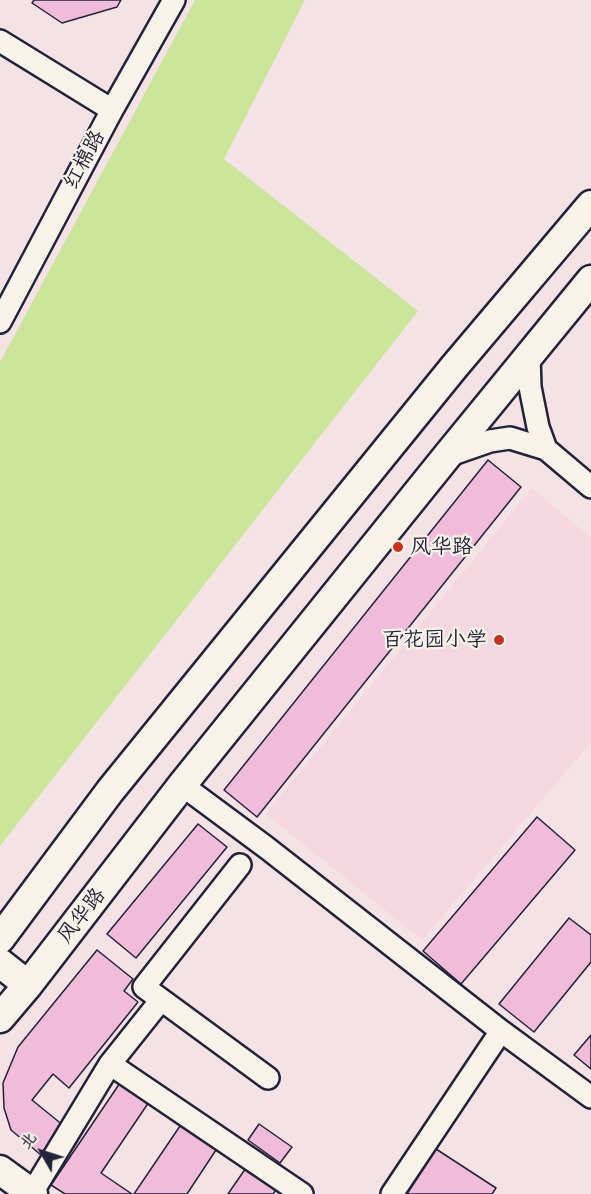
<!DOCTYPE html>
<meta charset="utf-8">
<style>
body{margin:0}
#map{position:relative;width:591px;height:1194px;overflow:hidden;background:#f5e2e4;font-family:Caveat,"LXGW WenKai TC",sans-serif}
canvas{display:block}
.north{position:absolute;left:12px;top:1122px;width:60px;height:60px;-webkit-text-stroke:4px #f7f3e8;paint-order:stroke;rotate:309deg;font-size:16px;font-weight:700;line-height:24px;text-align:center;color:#22223b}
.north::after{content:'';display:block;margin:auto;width:21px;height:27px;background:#22223b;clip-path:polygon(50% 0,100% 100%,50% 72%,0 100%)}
</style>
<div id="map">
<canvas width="591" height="1194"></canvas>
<div class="north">北</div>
</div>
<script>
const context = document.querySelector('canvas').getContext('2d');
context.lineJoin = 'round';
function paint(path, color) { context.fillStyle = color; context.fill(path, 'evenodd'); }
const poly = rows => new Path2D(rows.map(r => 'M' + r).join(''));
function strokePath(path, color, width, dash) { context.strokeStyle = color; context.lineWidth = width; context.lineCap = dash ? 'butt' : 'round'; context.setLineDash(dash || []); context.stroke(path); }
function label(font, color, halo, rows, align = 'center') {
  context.font = font + ' Caveat,"LXGW WenKai TC",sans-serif'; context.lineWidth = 4.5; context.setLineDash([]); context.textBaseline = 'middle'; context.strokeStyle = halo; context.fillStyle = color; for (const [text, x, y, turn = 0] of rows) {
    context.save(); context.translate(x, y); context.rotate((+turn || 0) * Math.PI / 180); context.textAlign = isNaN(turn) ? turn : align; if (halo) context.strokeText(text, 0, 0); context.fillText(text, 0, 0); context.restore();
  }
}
paint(poly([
 [532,488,591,538,591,742,422,940,266,814]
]), '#f4d7e1');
paint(poly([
 [195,0,305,0,224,159,418,311,0,846,0,362]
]), '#cbe59b');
const building = poly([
 [34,0,121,0,117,7,62,23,32,3,34,0],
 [488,460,521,487,257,817,224,790,488,460],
 [537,817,575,850,461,984,423,951,537,817],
 [198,824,227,847,136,958,107,934,198,824],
 [569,918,591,935,591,962,534,1032,499,1004,569,918],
 [97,950,133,979,124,991,138,1002,69,1088,53,1074,32,1100,64,1126,41,1155,11,1130,4,1108,3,1083,18,1047,97,950],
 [591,1035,591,1069,574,1055,591,1035],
 [122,1080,151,1099,101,1173,132,1194,65,1194,51,1185,122,1080],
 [259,1124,292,1147,280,1163,248,1140,259,1124],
 [180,1126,216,1150,187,1194,134,1194,180,1126],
 [436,1149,496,1188,492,1194,407,1194,436,1149],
 [248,1165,279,1186,273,1194,228,1194,248,1165]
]);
paint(building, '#f0bcda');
strokePath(building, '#22223b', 1.5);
const street = poly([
 [0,41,112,110],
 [0,322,112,110,174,0],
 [529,357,530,387,538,427,546,449,591,487],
 [447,456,490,441,510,438,546,449],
 [182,785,267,848,501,1031,591,1097],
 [240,865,144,987,268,1078],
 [110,1064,302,1194],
 [32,1193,110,1064,161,1000],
 [392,1194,501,1031]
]);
const secondary = poly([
 [0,939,110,791,454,367,591,205],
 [0,963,28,985],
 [0,1018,28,985,182,785,447,456,591,280],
 [0,1170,33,1194]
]);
strokePath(street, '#22223b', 26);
strokePath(secondary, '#22223b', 33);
strokePath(street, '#f7f3e8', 21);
strokePath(secondary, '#f7f3e8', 28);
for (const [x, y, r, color] of [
 [398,547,6,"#c8321e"],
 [499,640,6,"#c8321e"]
]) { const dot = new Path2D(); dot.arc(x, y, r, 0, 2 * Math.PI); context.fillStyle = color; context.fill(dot); strokePath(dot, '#f7f3e8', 2); }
label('21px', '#22223b', '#f7f3e8', [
 ["红棉路",85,160,-62],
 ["风华路",82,916,-52]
]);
label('21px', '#22223b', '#f7f3e8', [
 ["风华路",410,547],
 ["百花园小学",487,640,"right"]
], 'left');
</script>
